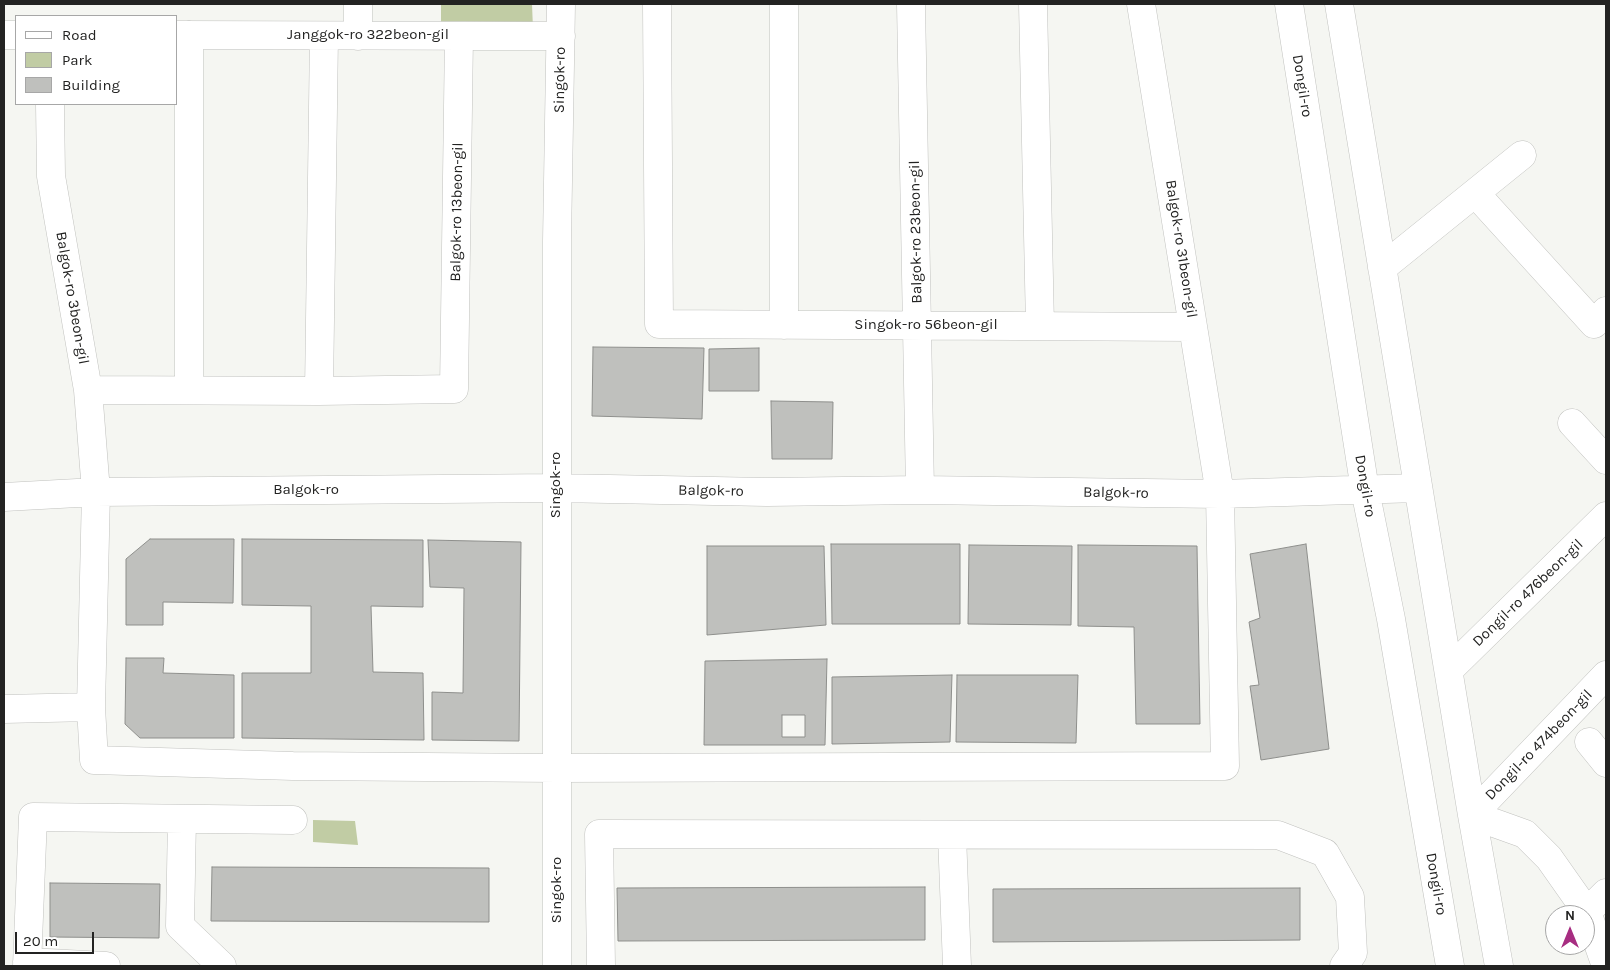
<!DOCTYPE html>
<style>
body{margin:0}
#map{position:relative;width:1610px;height:970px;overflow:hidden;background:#f5f6f2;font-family:Karla,sans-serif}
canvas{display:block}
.frame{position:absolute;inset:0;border:5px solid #232322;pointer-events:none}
.legend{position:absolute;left:15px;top:15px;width:162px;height:90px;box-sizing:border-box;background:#fff;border:1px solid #a7a7a7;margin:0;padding:6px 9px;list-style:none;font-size:15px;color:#232322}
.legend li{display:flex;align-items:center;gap:10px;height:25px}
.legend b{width:25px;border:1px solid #a7a7a7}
.north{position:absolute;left:1545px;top:905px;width:50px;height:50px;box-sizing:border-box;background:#fff;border:1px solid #a7a7a7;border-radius:50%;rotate:0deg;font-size:14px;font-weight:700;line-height:20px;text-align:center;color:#232322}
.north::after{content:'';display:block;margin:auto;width:18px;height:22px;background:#a72d81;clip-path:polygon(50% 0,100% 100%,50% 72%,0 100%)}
.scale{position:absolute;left:15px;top:932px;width:79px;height:22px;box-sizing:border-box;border:2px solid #232322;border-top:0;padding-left:6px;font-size:15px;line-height:18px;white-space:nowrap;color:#232322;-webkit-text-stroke:4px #fff;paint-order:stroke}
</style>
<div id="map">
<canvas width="1610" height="970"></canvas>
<div class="frame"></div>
<ul class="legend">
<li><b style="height:6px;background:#fff"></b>Road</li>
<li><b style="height:14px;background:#c1cca4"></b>Park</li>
<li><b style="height:14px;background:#bfc0bd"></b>Building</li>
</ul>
<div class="north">N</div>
<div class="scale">20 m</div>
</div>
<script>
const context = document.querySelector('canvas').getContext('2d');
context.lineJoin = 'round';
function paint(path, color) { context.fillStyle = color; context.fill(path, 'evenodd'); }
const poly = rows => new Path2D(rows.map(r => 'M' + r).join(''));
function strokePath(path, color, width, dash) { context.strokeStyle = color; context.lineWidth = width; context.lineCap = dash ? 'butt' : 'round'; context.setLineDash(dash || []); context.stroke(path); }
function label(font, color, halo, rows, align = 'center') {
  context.font = font + ' Karla,sans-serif'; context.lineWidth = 4; context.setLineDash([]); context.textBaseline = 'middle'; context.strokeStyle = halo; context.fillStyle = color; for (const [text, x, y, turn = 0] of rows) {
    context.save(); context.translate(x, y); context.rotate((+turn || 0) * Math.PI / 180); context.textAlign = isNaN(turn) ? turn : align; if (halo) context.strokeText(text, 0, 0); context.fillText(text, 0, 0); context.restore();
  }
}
paint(poly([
 [441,4,532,4,533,29,441,28],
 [313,820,355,821,358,845,313,842]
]), '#c1cca4');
const building = poly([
 [593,347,704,348,702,419,592,416,593,347],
 [759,348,759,391,709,391,709,349,759,348],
 [771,401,833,402,832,459,772,459,771,401],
 [150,539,234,539,233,603,163,602,163,625,126,625,126,559,150,539],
 [242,539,423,540,423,607,371,606,373,672,423,673,424,740,242,738,242,673,311,673,311,606,242,605,242,539],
 [428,540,521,542,519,741,432,740,432,692,463,693,464,588,430,587,428,540],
 [831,544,960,544,960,624,832,624,831,544],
 [1306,544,1329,749,1261,760,1250,686,1259,685,1249,622,1260,618,1250,554,1306,544],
 [969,545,1072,546,1071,625,968,624,969,545],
 [1078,545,1197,546,1200,724,1136,724,1134,627,1078,626,1078,545],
 [707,546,824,546,826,625,707,635,707,546],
 [126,658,164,658,163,673,234,675,234,738,140,738,125,724,126,658],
 [827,659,825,745,704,745,705,661,827,659],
 [952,675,950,742,832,744,832,677,952,675],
 [957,675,1078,675,1076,743,956,742,957,675],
 [782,715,805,715,805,737,782,737,782,715],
 [212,867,489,868,489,922,211,921,212,867],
 [50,883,160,884,159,938,50,937,50,883],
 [925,887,925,940,618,941,617,888,925,887],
 [1300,888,1300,940,993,942,993,889,1300,888]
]);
paint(building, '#bfc0bd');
strokePath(building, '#8e8f8c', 1);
const minor = poly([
 [358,4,358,36],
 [657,4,659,324,1193,327],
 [784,4,784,325],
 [911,4,920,490],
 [1033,4,1040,326],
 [1289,4,1365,490,1391,619,1450,966],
 [1339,4,1472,815,1499,966],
 [4,35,16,35],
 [176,35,561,36],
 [50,104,51,176,88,390,96,492,91,707,94,760,293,766,557,768,1225,766,1220,494,1141,4],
 [1476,194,1594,324,1606,311],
 [1382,268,1522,155],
 [88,390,319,391,454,389,459,36],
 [189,390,189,35],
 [319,391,324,36],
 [1572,423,1606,460],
 [4,497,96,492,556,488,767,492,920,490,1220,494,1418,488],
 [1449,670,1606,516],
 [1606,675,1472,815,1525,834,1549,858,1587,912,1606,893],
 [4,709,91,707],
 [1589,742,1606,763],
 [182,819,180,926,222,966],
 [952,835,957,966],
 [1587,912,1606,966],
 [27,962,106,966],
 [27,966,33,817,293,820],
 [557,966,557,241,561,4],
 [601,966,599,834,1278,835,1325,853,1350,897,1353,953,1344,966]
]);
strokePath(minor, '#c0c1be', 29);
strokePath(minor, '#fff', 28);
label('15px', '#232322', '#fff', [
 ["Janggok-ro 322beon-gil",368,35],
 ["Singok-ro",560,80,-89],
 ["Dongil-ro",1302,86,81],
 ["Balgok-ro 13beon-gil",457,212,-89],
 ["Balgok-ro 23beon-gil",916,232,-91],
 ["Balgok-ro 31beon-gil",1181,249,81],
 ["Balgok-ro 3beon-gil",72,298,80],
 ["Singok-ro 56beon-gil",926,325],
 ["Singok-ro",556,485,-90],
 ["Dongil-ro",1365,486,80],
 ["Balgok-ro",306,490],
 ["Balgok-ro",711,491,1],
 ["Balgok-ro",1116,493,1],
 ["Dongil-ro 476beon-gil",1528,593,-44],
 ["Dongil-ro 474beon-gil",1539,745,-46],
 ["Dongil-ro",1436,884,80],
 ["Singok-ro",557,890,-90]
]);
</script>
